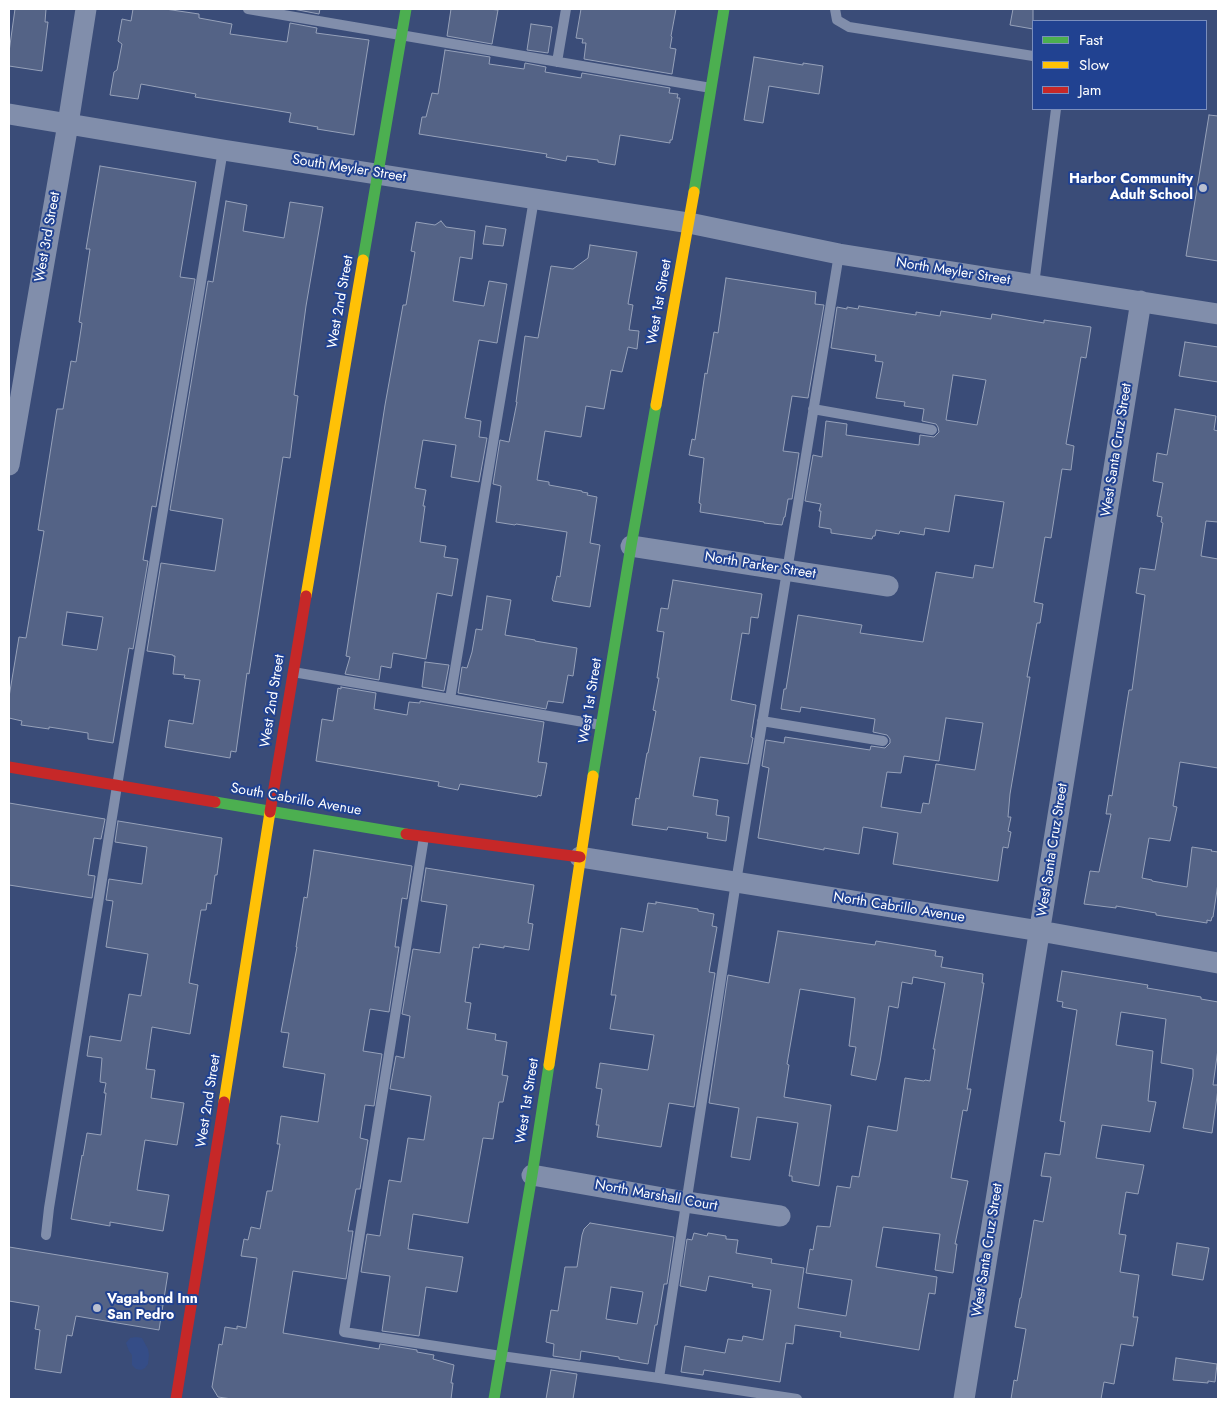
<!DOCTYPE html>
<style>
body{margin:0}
#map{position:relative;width:1227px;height:1408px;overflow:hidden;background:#3a4c78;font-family:Jost,sans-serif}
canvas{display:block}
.frame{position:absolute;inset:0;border:10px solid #fff;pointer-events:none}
.legend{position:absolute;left:1032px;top:20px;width:175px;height:90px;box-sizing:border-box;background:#214291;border:1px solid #7a8ebd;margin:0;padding:6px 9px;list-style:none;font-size:15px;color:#fff}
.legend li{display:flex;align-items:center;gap:10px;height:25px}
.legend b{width:25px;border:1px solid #7a8ebd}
</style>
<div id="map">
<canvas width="1227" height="1408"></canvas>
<div class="frame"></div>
<ul class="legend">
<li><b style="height:6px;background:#4caf50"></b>Fast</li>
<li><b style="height:6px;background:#ffc107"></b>Slow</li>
<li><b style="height:6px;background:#c62828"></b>Jam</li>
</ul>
</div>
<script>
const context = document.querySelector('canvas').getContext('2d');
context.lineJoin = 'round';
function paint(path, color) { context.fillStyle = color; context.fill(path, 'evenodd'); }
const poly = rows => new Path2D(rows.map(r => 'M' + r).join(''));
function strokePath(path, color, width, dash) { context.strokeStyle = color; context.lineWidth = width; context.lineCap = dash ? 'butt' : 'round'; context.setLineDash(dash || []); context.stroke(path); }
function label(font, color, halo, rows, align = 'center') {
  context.font = font + ' Jost,sans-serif'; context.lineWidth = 4; context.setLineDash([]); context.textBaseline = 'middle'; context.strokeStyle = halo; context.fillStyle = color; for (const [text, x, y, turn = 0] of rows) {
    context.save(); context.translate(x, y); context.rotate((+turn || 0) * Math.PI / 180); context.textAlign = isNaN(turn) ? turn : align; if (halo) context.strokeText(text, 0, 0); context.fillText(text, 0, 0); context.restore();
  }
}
paint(poly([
 [136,1337,142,1338,148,1349,149,1355,148,1364,145,1368,141,1370,136,1369,132,1365,132,1355,129,1351,126,1343,130,1338]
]), '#354d87');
const building = poly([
 [15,9,46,9,45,22,48,22,42,71,9,66,9,52,15,9],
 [133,9,165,9,199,14,199,18,232,24,230,34,287,42,290,23,317,28,316,33,369,40,354,135,317,129,318,127,289,122,291,113,195,97,196,94,141,84,138,99,110,95,114,72,117,70,122,44,118,41,122,19,131,21,133,9],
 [293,9,320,9,319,14,293,9],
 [451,9,488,9,498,10,492,44,447,36,451,9],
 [581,9,676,9,671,36,672,37,670,48,676,49,672,74,584,59,586,43,582,43,583,39,576,38,581,9],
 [1013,9,1033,9,1033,29,1010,25,1013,9],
 [531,24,552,27,548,53,527,50,531,24],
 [445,50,490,57,489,64,524,69,525,63,546,67,545,72,581,78,582,73,670,88,669,93,678,94,677,98,680,98,672,140,670,140,670,143,620,135,615,165,598,162,598,160,567,156,566,161,546,157,547,154,419,134,422,117,426,117,432,93,438,94,445,50],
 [754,57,803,65,803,63,823,66,819,94,769,86,763,123,744,120,754,57],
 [1209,115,1218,116,1218,261,1186,256,1209,115],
 [100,166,196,182,180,277,195,279,156,507,152,506,143,560,148,561,133,649,129,648,113,743,88,739,88,733,49,727,49,729,21,725,22,721,9,718,9,697,19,637,26,638,44,531,38,530,57,409,63,409,71,361,76,362,82,323,79,322,90,249,86,249,100,166],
 [67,612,103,617,97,650,62,645,67,612],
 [226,201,247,205,243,231,284,238,290,202,323,207,306,306,294,395,298,396,290,458,283,457,249,674,247,673,236,752,231,751,230,758,165,747,169,720,193,724,200,680,184,678,185,675,173,674,175,656,173,656,173,655,147,651,161,563,215,571,223,519,170,510,208,281,213,282,226,201],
 [441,221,446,227,475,231,472,259,460,257,453,301,484,306,489,281,507,284,497,343,479,340,465,418,481,421,479,437,487,438,479,482,451,477,456,445,423,440,415,488,426,490,423,506,425,506,420,542,446,546,444,557,458,559,452,596,437,593,426,659,393,653,391,668,381,666,379,680,345,674,350,657,346,656,385,405,403,305,406,305,415,252,411,251,416,222,435,225,441,221],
 [486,226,506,229,503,246,483,244,486,226],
 [590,245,637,252,628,304,633,305,629,330,639,331,637,349,628,347,622,372,611,370,604,409,586,406,581,437,545,431,537,480,549,482,549,485,582,491,582,492,588,493,587,495,597,497,590,543,600,545,590,607,553,601,552,599,557,576,560,577,567,532,516,524,515,525,496,522,501,486,493,484,500,440,509,442,517,402,516,402,525,336,538,338,551,266,573,269,588,258,590,245],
 [726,278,816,292,815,304,824,305,808,398,792,396,783,451,799,453,792,499,788,499,785,517,784,517,782,525,764,523,764,522,700,512,701,504,699,503,704,458,689,455,692,439,695,440,705,373,707,374,714,332,718,333,726,278],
 [859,306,916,315,916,312,940,316,941,311,991,319,992,314,1044,323,1044,320,1091,327,1086,358,1081,357,1066,444,1074,446,1071,470,1062,469,1051,538,1045,537,1034,602,1043,604,1040,623,1037,623,1027,677,1030,677,1010,794,1008,817,1011,817,1008,831,1011,832,1008,848,1003,847,998,881,893,864,898,833,863,827,859,854,824,848,824,850,758,838,769,768,762,766,766,740,784,743,785,737,870,750,871,746,885,748,890,743,890,739,887,735,873,732,875,719,801,707,800,712,781,709,784,689,786,689,798,615,862,625,860,633,923,642,936,572,973,578,975,565,993,568,1004,502,955,495,949,532,925,528,924,535,900,531,899,534,876,530,875,536,873,536,872,539,831,533,831,529,819,527,821,511,819,511,821,504,805,501,813,455,822,457,826,421,847,424,846,435,919,445,920,435,934,437,939,432,938,427,936,424,922,421,924,409,904,406,905,402,876,398,883,362,875,361,876,355,831,348,837,307,847,309,847,307,858,309,859,306],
 [953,375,986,380,977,425,946,420,953,375],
 [946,718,983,723,975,770,936,764,929,804,923,803,921,813,881,807,887,772,901,773,904,756,939,761,946,718],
 [1185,342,1218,347,1218,382,1179,376,1185,342],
 [1175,409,1216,416,1214,430,1218,431,1218,522,1206,521,1201,556,1218,559,1218,768,1180,762,1173,806,1177,807,1170,841,1149,838,1142,878,1152,880,1152,881,1187,887,1192,847,1212,850,1211,851,1218,852,1218,883,1213,917,1212,917,1211,921,1207,920,1207,923,1156,915,1156,913,1116,906,1116,908,1084,904,1090,871,1099,872,1109,824,1111,814,1106,814,1109,795,1112,796,1129,690,1132,690,1145,595,1136,593,1140,568,1155,570,1163,523,1161,522,1162,517,1157,516,1163,483,1153,481,1157,453,1167,455,1175,409],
 [673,580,762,594,758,618,751,617,749,634,742,633,731,700,756,705,751,737,753,738,748,764,700,757,693,796,718,800,716,815,729,817,726,841,707,838,708,833,668,827,667,830,632,825,636,798,639,799,647,753,648,753,656,711,653,710,659,678,657,678,664,632,657,631,661,608,668,609,673,580],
 [487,596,511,600,505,635,535,640,535,641,577,648,573,676,568,675,563,703,548,701,546,709,458,693,462,667,467,668,472,652,476,629,482,630,487,596],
 [425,662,449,665,444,691,422,687,425,662],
 [341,687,376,693,374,709,407,715,409,702,420,703,420,701,544,722,538,762,547,763,541,796,538,795,537,797,460,784,458,790,438,786,439,782,316,761,322,719,333,721,338,688,341,689,341,687],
 [9,803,105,819,101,839,94,838,88,875,95,876,92,898,9,885,9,803],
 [118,821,222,838,217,875,215,875,211,904,207,903,206,910,201,910,189,983,198,985,190,1034,152,1027,146,1069,155,1070,151,1098,184,1103,177,1145,145,1140,137,1190,169,1195,163,1231,110,1222,110,1226,71,1219,82,1155,83,1156,87,1133,101,1135,106,1093,104,1093,106,1083,100,1082,102,1058,87,1056,90,1036,121,1041,129,994,141,996,148,954,106,947,113,901,106,900,109,879,142,884,147,847,115,842,118,821],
 [314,850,412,866,407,899,402,898,395,947,399,947,389,1012,370,1009,363,1051,382,1054,374,1106,365,1105,360,1138,368,1140,360,1189,356,1189,348,1231,353,1231,346,1279,293,1271,283,1333,379,1349,380,1344,417,1350,417,1352,434,1355,433,1359,454,1365,451,1383,453,1383,451,1399,232,1399,218,1397,212,1387,219,1344,222,1345,225,1327,237,1329,237,1326,246,1328,257,1258,241,1256,244,1239,248,1240,251,1227,260,1229,267,1191,272,1191,280,1144,277,1144,281,1116,318,1122,325,1074,283,1067,289,1033,281,1032,297,947,296,947,304,897,307,898,314,850],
 [426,868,534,885,528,923,533,924,529,950,504,946,504,948,480,944,479,948,473,947,465,1002,471,1003,467,1029,496,1034,495,1040,507,1042,502,1075,508,1076,503,1102,499,1102,493,1139,483,1138,468,1223,413,1214,408,1249,463,1257,457,1292,426,1287,419,1336,382,1331,390,1276,361,1272,367,1234,380,1236,389,1180,401,1182,408,1138,424,1140,431,1096,390,1089,396,1056,404,1058,410,1016,402,1014,413,949,440,953,447,905,421,901,426,868],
 [656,902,698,909,698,911,714,914,712,926,717,927,709,972,715,973,694,1107,669,1103,661,1147,597,1137,599,1125,596,1125,602,1089,596,1088,600,1063,648,1070,654,1035,610,1029,616,995,611,995,621,928,643,932,648,903,656,904,656,902],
 [778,931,875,945,876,941,936,951,935,956,943,957,941,967,983,974,982,983,984,983,967,1089,971,1089,967,1111,963,1110,951,1178,968,1181,955,1244,957,1244,953,1273,935,1270,940,1234,883,1227,876,1267,937,1277,935,1294,929,1293,919,1350,840,1337,841,1332,795,1325,793,1344,786,1343,780,1382,704,1370,703,1375,681,1372,685,1346,725,1353,728,1339,742,1341,743,1336,763,1340,771,1290,752,1287,753,1284,709,1276,706,1291,680,1286,687,1239,692,1240,694,1233,707,1236,708,1233,726,1236,726,1239,738,1240,736,1253,772,1259,771,1263,804,1268,798,1308,846,1316,852,1280,806,1273,810,1249,813,1250,817,1226,830,1227,837,1186,850,1188,852,1176,859,1177,868,1126,897,1131,905,1078,924,1081,925,1080,930,1081,935,1049,933,1049,945,983,913,977,912,984,902,982,898,1008,889,1006,880,1062,876,1080,851,1075,856,1047,849,1046,855,998,800,989,787,1064,789,1065,784,1097,831,1105,819,1186,792,1181,792,1176,789,1176,798,1123,757,1117,750,1160,731,1157,739,1108,709,1103,728,975,769,983,778,931],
 [1062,971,1148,985,1147,988,1201,997,1201,999,1218,1002,1218,1049,1213,1085,1218,1085,1218,1089,1212,1133,1183,1128,1193,1076,1193,1069,1161,1063,1166,1019,1121,1012,1116,1045,1153,1051,1148,1101,1156,1102,1150,1132,1102,1125,1096,1158,1144,1165,1138,1194,1126,1192,1119,1234,1126,1235,1120,1272,1139,1275,1133,1317,1138,1317,1133,1346,1121,1344,1114,1384,1104,1382,1101,1399,1011,1399,1014,1380,1017,1381,1026,1329,1015,1327,1020,1298,1021,1298,1034,1220,1043,1222,1051,1177,1041,1176,1045,1153,1060,1155,1065,1122,1060,1121,1077,1010,1062,1007,1063,1002,1057,1001,1062,971],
 [590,1223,674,1237,667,1284,664,1284,657,1325,655,1325,648,1364,619,1359,619,1357,581,1351,580,1360,553,1356,554,1344,546,1342,551,1310,558,1311,565,1267,577,1267,582,1235,584,1229,590,1223],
 [611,1287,643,1292,637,1324,606,1319,611,1287],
 [1177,1243,1209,1248,1203,1280,1172,1275,1177,1243],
 [9,1247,168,1273,159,1330,76,1316,72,1336,67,1335,61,1373,35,1369,40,1330,35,1329,39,1306,9,1301,9,1247],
 [1176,1358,1217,1364,1215,1382,1208,1381,1208,1383,1173,1380,1176,1358],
 [551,1370,577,1374,573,1399,546,1399,551,1370]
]);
paint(building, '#546386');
strokePath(building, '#96a1b9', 1);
strokePath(poly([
 [248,9,711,88],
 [835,9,837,20,849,27,1033,56],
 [557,62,566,9],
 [1034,285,1056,109],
 [813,409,932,430],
 [293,672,601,725],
 [450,699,534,199],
 [762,721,883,741],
 [424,837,344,1332,501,1356,659,1378,797,1399],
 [46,1235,49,1208,117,786,223,150],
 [659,1378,736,882,839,254]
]), '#818eab', 10);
strokePath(poly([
 [9,114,223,150,689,223,839,254,1218,314],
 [9,465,68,124,86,9],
 [631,546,888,586],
 [580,857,1040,931,1218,963],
 [532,1175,686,1202,780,1216],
 [964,1399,1141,301]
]), '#818eab', 21);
strokePath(poly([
 [694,192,724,9],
 [363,260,406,9],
 [593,776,631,546,656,405],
 [215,802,406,834],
 [494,1399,532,1175,549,1065]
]), '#4caf50', 11);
strokePath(poly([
 [656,405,694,192],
 [306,596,363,260],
 [549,1065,593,776],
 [224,1102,270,812]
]), '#ffc107', 11);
strokePath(poly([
 [9,767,215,802],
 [270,812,306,596],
 [406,834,580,857],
 [176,1399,224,1102]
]), '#c62828', 11);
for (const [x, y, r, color] of [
 [1203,188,5,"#bac0d0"],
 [97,1308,5,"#bac0d0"]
]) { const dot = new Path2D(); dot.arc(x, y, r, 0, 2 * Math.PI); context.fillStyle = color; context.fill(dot); strokePath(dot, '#214291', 2); }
label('14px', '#fff', '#214291', [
 ["South Meyler Street",349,169,9],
 ["West 3rd Street",48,237,-80],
 ["North Meyler Street",953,272,9],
 ["West 2nd Street",341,302,-80],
 ["West 1st Street",660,302,-80],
 ["West Santa Cruz Street",1117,450,-81],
 ["North Parker Street",760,566,9],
 ["West 2nd Street",273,701,-81],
 ["West 1st Street",591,701,-81],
 ["South Cabrillo Avenue",296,800,10],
 ["West Santa Cruz Street",1053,850,-81],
 ["North Cabrillo Avenue",899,908,9],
 ["West 2nd Street",209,1101,-81],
 ["West 1st Street",528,1101,-81],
 ["North Marshall Court",656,1196,10],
 ["West Santa Cruz Street",988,1250,-81]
]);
label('bold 14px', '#fff', '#214291', [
 ["Harbor Community",1193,180],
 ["Adult School",1193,196],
 ["Vagabond Inn",107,1300,"left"],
 ["San Pedro",107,1316,"left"]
], 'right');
</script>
